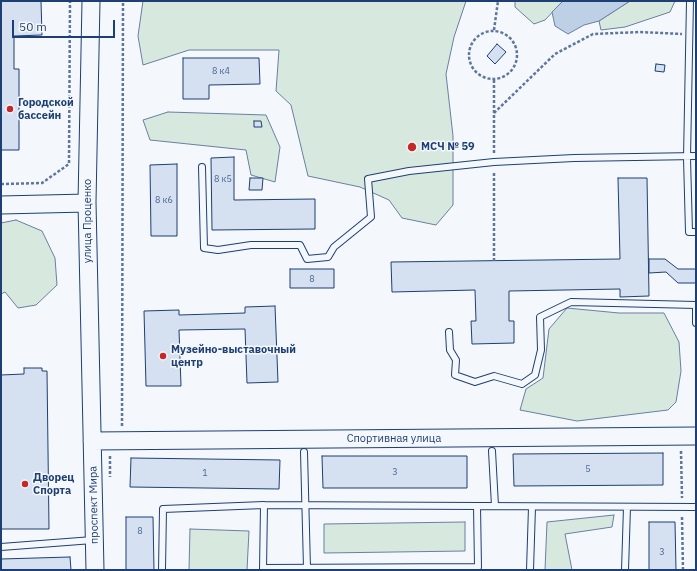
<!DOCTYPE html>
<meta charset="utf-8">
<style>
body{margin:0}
#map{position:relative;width:697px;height:571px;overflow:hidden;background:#f4f7fb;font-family:"IBM Plex Sans",sans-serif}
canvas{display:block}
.frame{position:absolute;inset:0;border:2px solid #1d3f73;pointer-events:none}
.scale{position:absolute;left:12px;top:20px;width:103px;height:18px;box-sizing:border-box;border:2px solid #1d3f73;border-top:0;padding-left:5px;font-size:12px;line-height:14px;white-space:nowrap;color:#1d3f73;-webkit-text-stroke:3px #f4f7fb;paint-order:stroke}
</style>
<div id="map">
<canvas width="697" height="571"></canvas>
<div class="frame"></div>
<div class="scale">50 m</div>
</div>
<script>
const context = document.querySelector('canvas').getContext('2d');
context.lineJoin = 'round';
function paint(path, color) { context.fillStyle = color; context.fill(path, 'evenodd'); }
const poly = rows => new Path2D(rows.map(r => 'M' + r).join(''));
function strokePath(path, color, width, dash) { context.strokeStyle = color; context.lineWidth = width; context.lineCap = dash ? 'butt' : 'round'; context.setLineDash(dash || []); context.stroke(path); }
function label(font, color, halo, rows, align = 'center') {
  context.font = font + ' "IBM Plex Sans",sans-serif'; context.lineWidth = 3; context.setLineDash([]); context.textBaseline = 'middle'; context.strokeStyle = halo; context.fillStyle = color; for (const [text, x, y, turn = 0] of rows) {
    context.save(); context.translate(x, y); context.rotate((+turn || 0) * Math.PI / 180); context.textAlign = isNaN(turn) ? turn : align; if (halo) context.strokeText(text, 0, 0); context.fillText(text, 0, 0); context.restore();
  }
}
const green = poly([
 [143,1,466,1,454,37,446,74,453,136,453,205,436,225,402,218,389,200,360,187,308,176,291,105,276,91,279,50,189,50,143,65,138,36,143,1],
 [515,1,563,1,545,20,534,24,515,7,515,1],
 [630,1,675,1,670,12,625,27,601,30,599,21,630,1],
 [168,112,266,115,280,147,275,182,251,175,246,150,150,140,143,120,168,112],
 [16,220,42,231,55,258,57,285,36,305,18,308,5,292,1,294,1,223,16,220],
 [567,308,619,313,664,313,679,342,681,371,676,402,668,410,577,421,520,410,526,389,543,378,549,329,567,308],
 [614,515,612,527,565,534,572,570,545,570,547,522,614,515],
 [465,522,465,551,324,553,324,524,465,522],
 [190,529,249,531,247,570,189,570,190,529]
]);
paint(green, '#d7e8df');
strokePath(green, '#687fa3', 1);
const water = poly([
 [563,1,630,1,599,21,584,25,568,34,555,26,552,12,563,1]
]);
paint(water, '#bed0e5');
strokePath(water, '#687fa3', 1);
const building = poly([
 [1,1,41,1,42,35,14,36,14,69,19,69,19,150,1,150,1,1],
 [497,44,506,52,495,64,487,56,497,44],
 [183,58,259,58,260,84,209,85,209,99,183,99,183,58],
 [656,64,665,65,664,72,655,71,656,64],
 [254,121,261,121,262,127,254,127,254,121],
 [234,157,234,200,315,199,315,229,212,230,211,158,234,157],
 [177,164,177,236,151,236,150,165,177,164],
 [250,178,263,178,262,190,249,190,250,178],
 [618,178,647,178,649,296,620,297,620,289,509,291,509,321,514,321,514,343,472,344,471,321,476,321,475,290,392,292,391,262,620,259,618,178],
 [649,259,665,259,678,269,696,269,696,283,678,283,666,272,649,273,649,259],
 [290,269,334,269,334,288,290,288,290,269],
 [275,306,278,382,247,383,245,329,179,330,181,386,146,386,144,311,179,310,179,315,245,313,245,307,275,306],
 [24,368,42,368,42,371,47,371,49,529,1,529,1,375,24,374,24,368],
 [663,453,663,485,514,486,513,454,663,453],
 [322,456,467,456,467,488,323,488,322,456],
 [131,458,280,460,279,489,130,487,131,458],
 [126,517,153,517,154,570,126,570,126,517],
 [649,522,675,522,676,570,649,570,649,522],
 [70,557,71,570,1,570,1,559,70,557]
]);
paint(building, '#d5e0f0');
strokePath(building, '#1d3f73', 1);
const lane = poly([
 [690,1,687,158,689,232,696,232],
 [202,167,204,248,218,250,251,245,300,245,307,259,328,257,334,247,371,217,368,179,409,171,494,162,574,158,696,156],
 [449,332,450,350,456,360,455,375,475,382,494,376,522,384,535,375,541,350,540,317,571,302,696,305,696,323],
 [492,451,495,506],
 [304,452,307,568],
 [264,505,696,507],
 [1,547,93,540],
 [263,568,478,567,477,506],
 [162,570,163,509,264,505,263,570],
 [530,570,532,507],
 [625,570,627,507]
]);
const secondary = poly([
 [91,1,87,202,95,570],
 [1,205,87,203],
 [92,441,696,436]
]);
strokePath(lane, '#1d3f73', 8);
strokePath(secondary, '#1d3f73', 19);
strokePath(poly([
 [494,30,498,1],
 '469 55a24 24 0 1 1 48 0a24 24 0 1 1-48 0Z',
 [494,80,494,154],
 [494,113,555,54,593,34,640,32,682,34],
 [1,184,42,183,69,164,70,1],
 [494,261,494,171],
 [122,426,123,1],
 [681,451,682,498],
 [110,456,110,477],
 [682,517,683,570]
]), '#5e769c', 2.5, [3, 2]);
strokePath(lane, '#f4f7fb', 6);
strokePath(secondary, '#f4f7fb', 17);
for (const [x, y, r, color] of [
 [10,109,4,"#c62828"],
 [412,147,5,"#c62828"],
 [163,356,4,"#c62828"],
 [25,484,4,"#c62828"]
]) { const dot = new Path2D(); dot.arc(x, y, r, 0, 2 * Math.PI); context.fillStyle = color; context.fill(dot); strokePath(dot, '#f4f7fb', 1.5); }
label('9px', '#4b6792', null, [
 ["8 к4",221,71],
 ["8 к5",223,179],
 ["8 к6",164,200],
 ["8",312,279],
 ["5",588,469],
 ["3",395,472],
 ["1",205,473],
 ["8",140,531],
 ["3",662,552]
]);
label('bold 11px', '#1d3f73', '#f4f7fb', [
 ["Городской",18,103],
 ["бассейн",18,116],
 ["МСЧ № 59",421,147],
 ["Музейно-выставочный",171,350],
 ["центр",171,363],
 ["Дворец",33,478],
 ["Спорта",33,491]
], 'left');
label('11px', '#1d3f73', '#f4f7fb', [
 ["улица Проценко",88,221,-90],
 ["Спортивная улица",394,439],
 ["проспект Мира",94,505,-91]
]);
</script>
